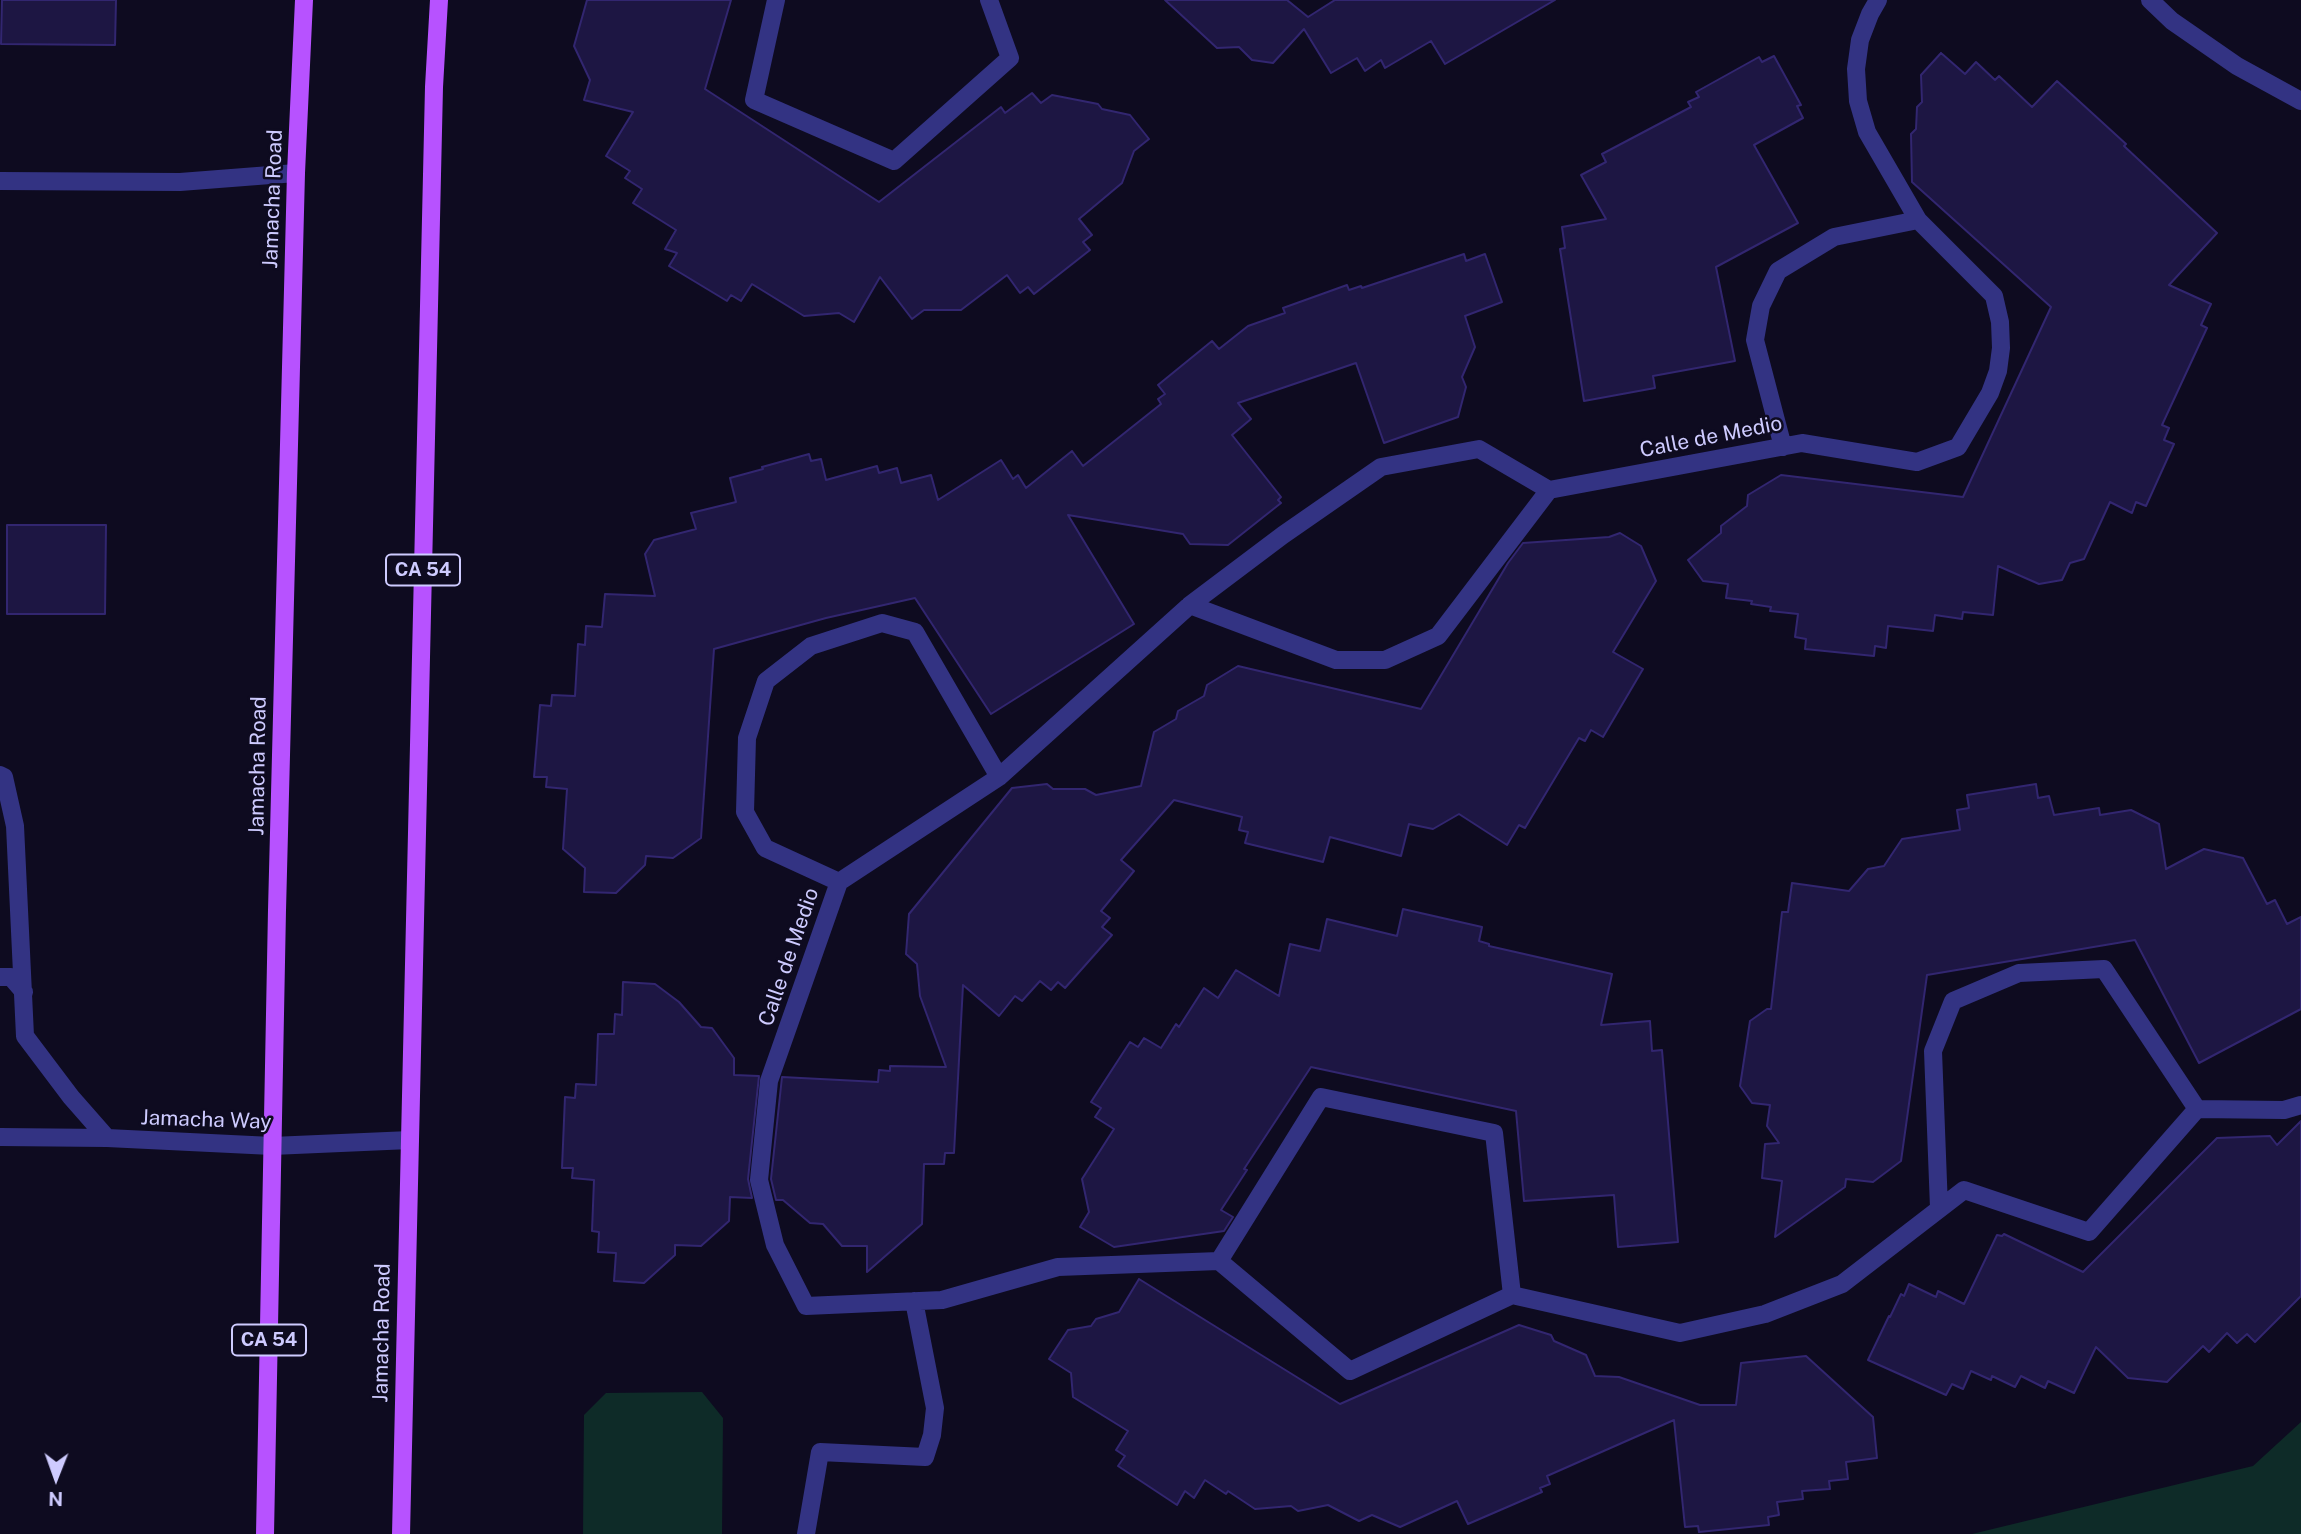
<!DOCTYPE html>
<style>
body{margin:0}
#map{position:relative;width:2301px;height:1534px;overflow:hidden;background:#0e0b20;font-family:"Public Sans",sans-serif}
canvas{display:block}
.north{position:absolute;left:21px;top:1443px;width:70px;height:70px;-webkit-text-stroke:5px #0e0b20;paint-order:stroke;rotate:181deg;font-size:19px;font-weight:700;line-height:28px;text-align:center;color:#cecbff}
.north::after{content:'';display:block;margin:auto;width:24px;height:32px;background:#cecbff;clip-path:polygon(50% 0,100% 100%,50% 72%,0 100%)}
</style>
<div id="map">
<canvas width="2301" height="1534"></canvas>
<div class="north">N</div>
</div>
<script>
const context = document.querySelector('canvas').getContext('2d');
context.lineJoin = 'round';
function paint(path, color) { context.fillStyle = color; context.fill(path, 'evenodd'); }
const poly = rows => new Path2D(rows.map(r => 'M' + r).join(''));
function strokePath(path, color, width, dash) { context.strokeStyle = color; context.lineWidth = width; context.lineCap = dash ? 'butt' : 'round'; context.setLineDash(dash || []); context.stroke(path); }
function label(font, color, halo, rows, align = 'center') {
  context.font = font + ' "Public Sans",sans-serif'; context.lineWidth = 5; context.setLineDash([]); context.textBaseline = 'middle'; context.strokeStyle = halo; context.fillStyle = color; for (const [text, x, y, turn = 0] of rows) {
    context.save(); context.translate(x, y); context.rotate((+turn || 0) * Math.PI / 180); context.textAlign = isNaN(turn) ? turn : align; if (halo) context.strokeText(text, 0, 0); context.fillText(text, 0, 0); context.restore();
  }
}
paint(poly([
 [702,1392,723,1418,722,1534,583,1534,584,1415,606,1393],
 [2301,1422,2301,1534,1972,1534,2253,1466]
]), '#0e2b28');
const building = poly([
 [2,0,116,0,115,45,1,44,2,0],
 [587,0,731,0,705,89,879,202,1001,107,1005,113,1032,93,1041,103,1052,95,1098,104,1102,109,1130,115,1149,139,1134,151,1122,183,1079,219,1092,235,1083,242,1090,250,1034,294,1028,287,1020,293,1007,275,961,310,924,310,912,319,880,277,854,322,839,313,804,316,752,284,741,301,731,295,727,301,669,266,677,253,665,249,676,230,633,203,642,189,625,178,630,171,606,156,633,112,584,100,590,80,574,46,587,0],
 [1165,0,1287,0,1308,17,1335,0,1555,0,1445,64,1431,41,1385,68,1381,60,1365,71,1357,58,1331,73,1304,29,1273,63,1252,60,1239,47,1217,48,1165,0],
 [1941,53,1965,74,1976,62,1995,80,1999,76,2032,107,2057,81,2126,144,2124,146,2217,233,2169,285,2211,304,2201,325,2207,328,2162,425,2169,428,2164,440,2174,444,2146,506,2136,502,2132,513,2110,502,2084,559,2070,563,2062,580,2039,584,1998,566,1993,615,1963,612,1962,619,1935,615,1933,631,1888,626,1886,648,1875,646,1874,656,1805,649,1806,639,1795,637,1798,614,1770,611,1771,607,1751,604,1752,601,1726,598,1728,584,1703,581,1688,560,1721,533,1721,526,1747,506,1748,495,1781,475,1963,497,2051,307,1912,182,1911,134,1916,129,1917,107,1922,102,1921,75,1941,53],
 [1774,56,1801,105,1797,106,1803,118,1754,145,1798,223,1716,267,1735,361,1653,376,1655,388,1584,401,1560,249,1565,248,1562,227,1606,219,1581,175,1606,162,1602,154,1691,107,1688,102,1699,97,1696,92,1759,57,1762,62,1774,56],
 [1464,254,1466,261,1485,254,1502,302,1465,316,1475,347,1462,377,1466,387,1458,417,1384,443,1356,363,1238,403,1251,419,1232,435,1281,497,1278,500,1281,503,1228,545,1190,544,1183,534,1068,515,1134,624,991,714,915,598,826,618,714,649,701,838,673,858,646,856,645,865,616,893,584,892,585,868,563,849,567,789,546,787,547,777,534,777,540,705,551,706,552,695,575,696,578,644,585,645,586,626,602,627,605,594,655,596,645,554,654,540,696,529,691,513,736,502,730,478,763,469,762,467,809,454,811,461,821,459,826,480,877,466,879,473,897,468,901,483,931,475,938,500,1001,460,1013,479,1018,475,1026,488,1072,451,1083,466,1161,404,1158,399,1165,394,1158,385,1212,341,1219,349,1248,326,1285,313,1283,308,1347,285,1349,290,1361,286,1362,288,1464,254],
 [7,525,106,525,105,614,7,614,7,525],
 [1620,533,1641,546,1656,581,1613,652,1643,669,1603,737,1591,730,1585,741,1579,738,1525,828,1519,825,1507,845,1459,814,1433,829,1409,824,1401,856,1330,837,1323,862,1245,843,1248,832,1239,830,1242,817,1174,800,1121,860,1134,871,1101,911,1110,918,1102,927,1112,935,1065,988,1058,982,1051,990,1040,981,1022,1001,1015,996,999,1016,963,985,954,1153,945,1153,944,1164,924,1164,922,1224,867,1272,867,1246,842,1246,823,1224,810,1223,783,1200,776,1200,771,1179,782,1077,878,1082,879,1070,890,1071,890,1066,946,1067,920,996,917,964,906,954,909,914,1012,788,1047,784,1053,789,1085,789,1096,795,1141,786,1154,732,1176,719,1178,711,1204,696,1207,685,1238,666,1421,709,1508,563,1523,543,1609,537,1620,533],
 [2036,784,2038,798,2049,796,2054,815,2099,808,2100,815,2131,810,2159,824,2166,869,2204,849,2243,858,2267,904,2275,900,2287,924,2301,917,2301,1009,2199,1063,2135,940,1927,975,1901,1161,1873,1182,1846,1179,1845,1187,1775,1237,1782,1181,1762,1178,1765,1144,1779,1143,1767,1126,1770,1105,1752,1103,1740,1086,1750,1021,1767,1009,1771,1009,1782,912,1788,912,1792,883,1849,891,1868,869,1884,866,1902,839,1960,830,1957,810,1969,808,1967,795,2036,784],
 [1403,909,1482,927,1479,941,1489,944,1489,946,1612,974,1601,1025,1650,1021,1652,1051,1662,1050,1678,1242,1618,1247,1614,1195,1524,1201,1516,1111,1311,1067,1244,1169,1247,1170,1221,1210,1233,1217,1224,1231,1114,1247,1080,1227,1089,1212,1082,1179,1114,1129,1095,1117,1101,1108,1091,1102,1130,1042,1138,1047,1144,1038,1161,1048,1176,1024,1179,1027,1204,988,1218,998,1236,970,1279,996,1290,944,1320,951,1327,919,1397,936,1403,909],
 [623,982,655,984,679,1002,701,1027,712,1028,734,1058,734,1075,759,1076,748,1179,752,1198,730,1197,729,1221,701,1246,675,1245,675,1255,644,1283,614,1281,616,1253,598,1252,599,1232,592,1231,594,1180,572,1178,573,1168,562,1168,565,1097,575,1098,576,1084,596,1085,598,1034,614,1034,615,1014,622,1015,623,982],
 [2301,1121,2301,1296,2255,1342,2247,1334,2237,1343,2227,1333,2209,1352,2203,1346,2167,1382,2128,1378,2096,1347,2074,1393,2048,1381,2045,1388,2021,1376,2015,1387,1992,1376,1991,1380,1971,1371,1963,1389,1952,1384,1946,1395,1868,1360,1889,1316,1890,1317,1901,1294,1904,1296,1909,1284,1936,1297,1938,1291,1964,1304,1997,1235,2002,1236,2004,1234,2083,1272,2217,1138,2270,1136,2277,1145,2301,1121],
 [1139,1279,1340,1404,1519,1325,1551,1335,1554,1341,1586,1355,1595,1376,1619,1377,1700,1405,1736,1405,1741,1363,1806,1356,1873,1417,1877,1458,1846,1462,1848,1479,1829,1481,1830,1489,1802,1491,1803,1499,1777,1502,1779,1515,1768,1517,1769,1525,1699,1532,1698,1526,1685,1527,1674,1420,1547,1476,1550,1484,1540,1488,1542,1492,1468,1524,1457,1501,1400,1527,1372,1515,1359,1521,1328,1505,1298,1511,1291,1506,1255,1509,1228,1491,1226,1494,1205,1480,1194,1498,1185,1491,1177,1505,1118,1466,1125,1456,1116,1450,1128,1431,1073,1397,1071,1373,1049,1359,1068,1330,1091,1326,1096,1319,1119,1312,1139,1279]
]);
paint(building, '#1d1643');
strokePath(building, '#322670', 2);
strokePath(poly([
 [776,0,754,100,894,161,1010,58,989,0],
 [1878,0,1870,14,1860,40,1856,69,1858,101,1867,132,1918,220,1994,296,2000,322,2001,348,1998,371,1990,393,1958,447,1917,462,1802,443,1549,490,1479,449,1381,467,1283,535,1190,605,999,777,839,882,769,1081,759,1180,775,1245,806,1306,942,1300,1058,1267,1219,1261,1350,1371,1512,1295,1680,1333,1765,1314,1842,1284,1964,1190,2089,1232,2197,1109,2284,1110,2301,1105],
 [2150,0,2172,21,2237,66,2301,101],
 [0,181,180,182,296,173],
 [1783,447,1755,340,1761,306,1778,271,1834,237,1918,220],
 [1190,605,1336,660,1385,660,1438,636,1549,490],
 [0,775,4,777,15,826,25,1036,71,1097,107,1138],
 [839,882,765,848,745,812,747,738,766,681,811,646,882,623,915,632,999,777],
 [0,977,11,977,24,992],
 [0,1137,107,1138,272,1146,410,1140],
 [1939,1208,1933,1051,1953,1001,2019,973,2104,969,2197,1109],
 [1219,1261,1321,1097,1494,1133,1512,1295],
 [806,1534,820,1452,925,1457,932,1435,935,1408,914,1301]
]), '#333383', 18);
strokePath(poly([
 [265,1534,277,910,296,173,304,0],
 [401,1534,434,87,439,0]
]), '#b752ff', 18);
for (const [x, y, w] of [
 [423,570,74],
 [269,1340,74]
]) { const box = new Path2D(); box.roundRect(x - w / 2, y - 15.5, w, 31, 5); context.fillStyle = '#0e0b20'; context.fill(box); strokePath(box, '#cecbff', 2); }
label('bold 19px', '#cecbff', null, [
 ["CA 54",423,570],
 ["CA 54",269,1340]
]);
label('21px', '#cecbff', '#0e0b20', [
 ["Jamacha Road",273,199,-88],
 ["Calle de Medio",1711,437,-11],
 ["Jamacha Road",258,766,-89],
 ["Calle de Medio",789,957,-71],
 ["Jamacha Way",206,1120,2],
 ["Jamacha Road",382,1333,-89]
]);
</script>
